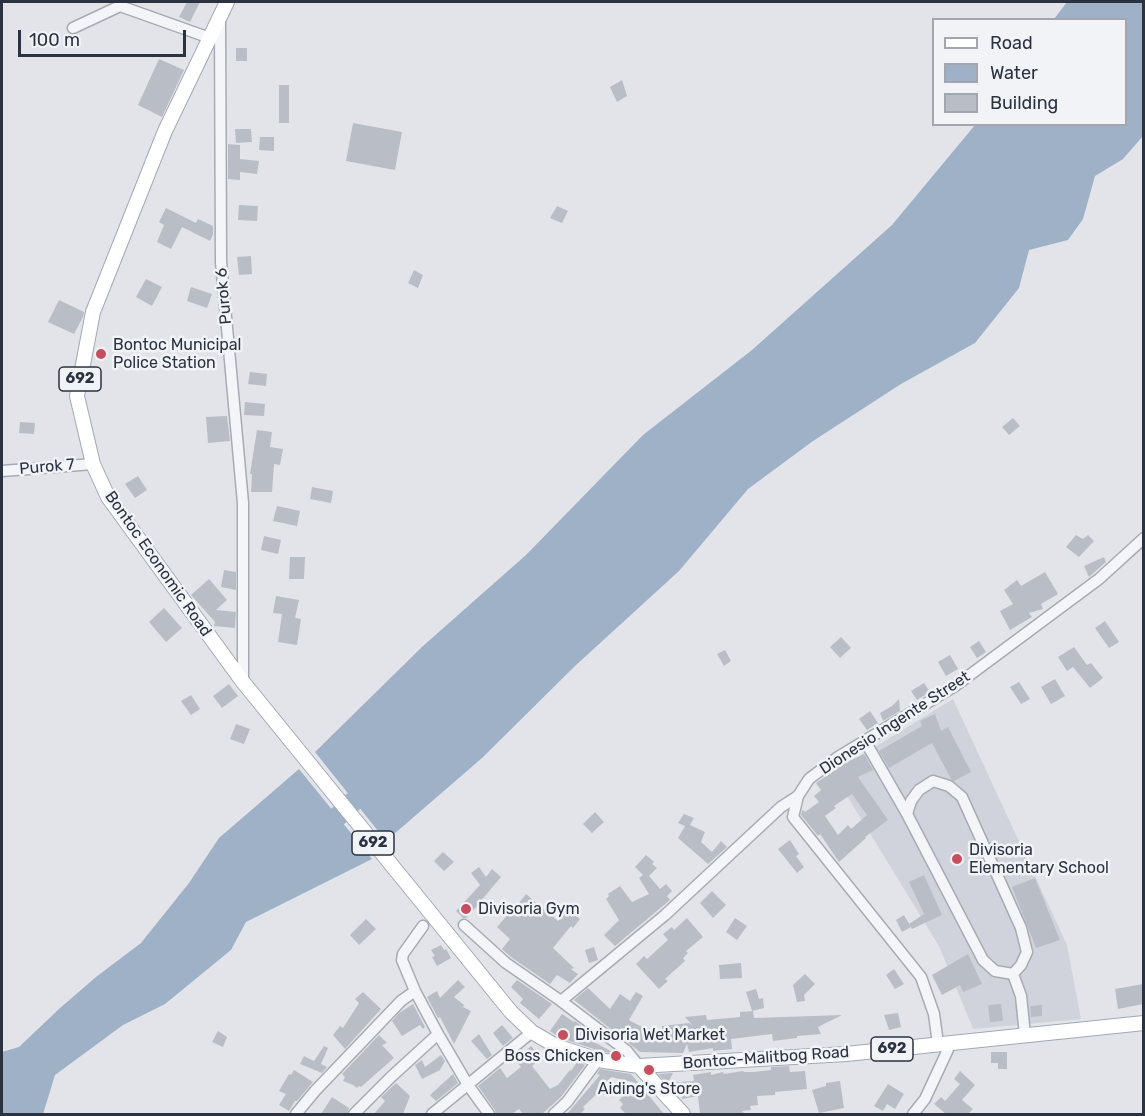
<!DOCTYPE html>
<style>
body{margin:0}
#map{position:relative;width:1145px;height:1116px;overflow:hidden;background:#e2e4e9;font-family:Rubik,sans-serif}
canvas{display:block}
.frame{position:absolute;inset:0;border:3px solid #2b3240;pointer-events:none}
.legend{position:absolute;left:932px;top:18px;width:195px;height:108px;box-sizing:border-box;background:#f1f3f7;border:2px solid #a2a6ae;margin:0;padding:8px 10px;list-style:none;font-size:18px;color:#2b3240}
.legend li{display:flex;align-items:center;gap:12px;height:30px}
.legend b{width:30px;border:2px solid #a2a6ae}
.scale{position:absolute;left:18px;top:30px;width:168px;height:27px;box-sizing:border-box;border:3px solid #2b3240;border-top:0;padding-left:8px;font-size:18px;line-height:21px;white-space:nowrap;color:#2b3240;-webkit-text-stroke:4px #f1f3f7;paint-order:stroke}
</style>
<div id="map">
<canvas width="1145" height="1116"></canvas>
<div class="frame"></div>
<ul class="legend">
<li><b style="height:8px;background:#fff"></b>Road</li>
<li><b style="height:16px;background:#9fb1c7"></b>Water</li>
<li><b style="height:16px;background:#b9bec6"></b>Building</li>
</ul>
<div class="scale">100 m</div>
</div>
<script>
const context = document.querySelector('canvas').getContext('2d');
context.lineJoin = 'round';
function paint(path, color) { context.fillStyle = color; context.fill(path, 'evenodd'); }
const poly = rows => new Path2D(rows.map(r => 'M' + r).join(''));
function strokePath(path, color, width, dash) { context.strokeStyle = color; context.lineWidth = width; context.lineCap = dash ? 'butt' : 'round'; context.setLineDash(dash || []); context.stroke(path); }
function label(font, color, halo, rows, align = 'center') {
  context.font = font + ' Rubik,sans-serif'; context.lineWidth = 5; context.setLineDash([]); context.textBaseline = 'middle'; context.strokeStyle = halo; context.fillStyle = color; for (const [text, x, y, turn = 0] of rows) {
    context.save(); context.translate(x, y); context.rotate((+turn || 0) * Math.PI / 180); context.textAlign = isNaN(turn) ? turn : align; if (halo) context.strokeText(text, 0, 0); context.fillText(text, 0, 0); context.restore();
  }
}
paint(poly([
 [953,699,1067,945,1081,1019,973,1029,939,946,833,773]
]), '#d0d3db');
paint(poly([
 [1067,2,1144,2,1143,136,1123,159,1095,176,1083,219,1068,240,1029,250,1019,288,975,343,901,384,813,441,748,489,679,571,575,666,482,758,386,841,315,752,423,646,526,555,643,435,752,350,892,225,975,125,1126,124,1126,20,1054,19],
 [299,769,372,859,246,922,231,950,165,1004,123,1025,55,1075,43,1114,2,1114,2,1052,19,1047,59,1009,96,977,141,943,189,883,219,838]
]), '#9fb1c7');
strokePath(poly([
 [318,835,373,783]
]), '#9fb1c7', 20);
paint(poly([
 [187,2,200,2,190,22,179,17],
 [236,48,247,48,247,61,236,61],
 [159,59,184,70,162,117,138,105],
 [622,80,627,96,617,102,610,87],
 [279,85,289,85,289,123,279,123],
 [353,123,402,132,395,170,346,161],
 [235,129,251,129,252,142,236,143],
 [260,137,274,137,274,151,259,150],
 [228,144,240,145,240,159,259,161,257,174,240,172,240,180,228,179],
 [239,205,258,206,257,221,238,220],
 [557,206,568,211,562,223,550,218],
 [166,208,196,223,198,219,213,226,213,235,210,241,182,227,171,249,157,242,164,225,159,222],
 [251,256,252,274,239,275,237,257],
 [414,270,423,275,418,288,408,283],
 [146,279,162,287,152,306,136,297],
 [191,287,212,294,207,308,187,301],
 [59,300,84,312,83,317,74,334,48,322],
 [250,372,267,374,266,386,248,384],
 [245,402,265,404,264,416,244,415],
 [227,416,230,441,208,443,206,417],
 [1013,418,1020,426,1009,435,1002,427],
 [20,422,35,423,34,434,19,433],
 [257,430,272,432,270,447,283,449,280,465,274,464,272,492,251,492,252,474,250,474],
 [138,476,147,490,135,498,125,484],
 [312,487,333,491,331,503,310,499],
 [277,506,300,511,297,526,273,521],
 [1076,535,1083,539,1088,535,1094,541,1079,557,1066,547],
 [264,536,281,540,278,554,261,550],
 [290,557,305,557,304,579,289,579],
 [1104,557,1106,562,1089,577,1084,566],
 [224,570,236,572,236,590,221,587],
 [1045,572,1058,594,1041,604,1043,609,1029,613,1032,617,1010,630,1000,611,1013,604,1004,590,1017,580,1021,586],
 [209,579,227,600,216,610,236,612,235,628,214,626,215,622,191,595],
 [276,596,299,600,295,618,301,619,297,645,278,642,282,614,273,613],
 [164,608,182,628,166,642,149,622],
 [1105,621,1119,642,1109,648,1095,628],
 [841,637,851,648,840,658,830,647],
 [979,641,986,652,977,658,970,647],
 [1074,647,1087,665,1091,663,1103,678,1090,688,1073,667,1067,671,1058,657],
 [725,650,731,661,724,666,717,654],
 [950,655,958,669,946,676,938,662],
 [1055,679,1065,696,1051,704,1041,687],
 [1019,682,1030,699,1021,704,1010,687],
 [924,683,930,692,917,700,911,691],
 [229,684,238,696,222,708,213,696],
 [191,695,200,709,191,715,181,701],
 [899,699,900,711,883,721,880,713,892,706],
 [870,711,878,723,867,730,859,719],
 [935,714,941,731,948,727,971,772,954,781,951,779,932,743,889,768,879,751,922,726,920,721],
 [236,724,250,729,244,744,230,739],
 [864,754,873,770,858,777,888,820,865,837,866,838,839,862,820,834,818,836,801,815,802,811,803,810,805,812,819,802,814,796,821,790,816,783,837,769,837,767,839,766],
 [852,794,867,815,851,829,848,825,838,835,825,816,836,808,834,806],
 [595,812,604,822,592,833,583,824],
 [684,814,694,818,690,825,705,832,701,842,712,852,721,841,727,847,708,864,678,838,685,826,678,823],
 [790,840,799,854,796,856,804,867,797,873,778,849],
 [443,852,454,862,444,871,434,861],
 [646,855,654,862,652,864,657,868,649,876,660,889,666,884,672,891,667,896,670,900,615,946,604,935,619,920,606,899,609,896,608,894,620,886,632,902,649,894,639,878,643,875,635,867],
 [479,867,486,877,492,869,501,877,480,902,480,903,466,918,463,918,456,911,480,885,471,873],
 [924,875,942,915,912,929,909,924,924,914,909,882],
 [1035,878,1060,940,1036,948,1012,887],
 [712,891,726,905,713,918,700,903],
 [526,894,558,921,569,909,580,919,573,928,571,926,553,948,574,968,571,969,578,974,570,983,557,975,550,984,511,957,502,949,510,939,497,927,511,911,512,912],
 [904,915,911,927,902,932,896,920],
 [687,918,703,937,686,951,688,953,683,958,685,961,665,979,668,981,659,989,636,964,644,956,647,959,668,940,663,934,672,927,674,930],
 [735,918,747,926,737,940,726,932],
 [366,919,376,929,359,945,350,935],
 [441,945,444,950,446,949,451,958,437,966,432,957,435,956,431,950],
 [594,947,598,960,589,963,585,950],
 [968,954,982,984,963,992,960,985,942,995,932,975],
 [741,963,742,978,720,979,719,965],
 [894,969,904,984,895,989,886,975],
 [805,974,815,984,804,995,805,1001,797,1002,793,985],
 [458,980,465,987,454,997,464,1005,463,1007,471,1011,454,1044,440,1017,438,1018,427,997,437,991,440,998],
 [517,980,552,1004,539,1019,520,1003,523,999,511,987],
 [1143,984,1143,1004,1118,1009,1115,989],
 [588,988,610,1009,620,994,630,1001,636,992,643,996,629,1020,640,1026,662,1032,662,1026,689,1023,693,1026,685,1017,706,1015,707,1020,740,1017,740,1012,753,1011,754,1018,842,1015,818,1027,821,1034,797,1036,797,1038,773,1041,772,1034,731,1039,732,1049,713,1051,713,1048,689,1052,687,1044,683,1053,640,1052,574,1000],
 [756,989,759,999,763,998,764,1008,752,1011,746,992],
 [363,992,381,1009,345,1049,333,1035,340,1026,343,1028,359,1003,355,999],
 [413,1004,425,1027,423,1029,420,1025,402,1036,392,1021,399,1013],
 [1001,1004,1003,1021,990,1022,988,1005],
 [1042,1005,1042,1016,1031,1017,1030,1006],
 [898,1013,901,1027,889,1030,884,1015],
 [562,1014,574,1022,575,1021,595,1036,592,1041,616,1054,600,1051,560,1038,550,1031],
 [502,1025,513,1038,503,1046,493,1033],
 [218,1031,227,1037,223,1047,212,1042],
 [479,1034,492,1055,487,1059,471,1041],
 [379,1035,387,1043,382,1045,394,1058,361,1087,359,1086,357,1088,353,1085,343,1081,345,1077,342,1074],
 [324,1046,328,1048,321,1064,327,1067,322,1073,300,1064,304,1056,314,1061],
 [531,1046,541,1058,532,1066,550,1089,558,1085,570,1070,571,1071,577,1062,585,1065,561,1097,542,1114,523,1114,519,1109,512,1114,496,1114,495,1110,478,1086,500,1068,507,1078,521,1067,516,1061,523,1055,522,1054],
 [991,1052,1007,1052,1007,1069,998,1069,998,1063,991,1063],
 [441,1055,445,1061,440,1070,422,1079,415,1065,422,1060,425,1067],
 [789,1066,790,1072,805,1071,807,1089,775,1092,775,1095,757,1096,758,1105,750,1106,751,1110,742,1111,745,1114,700,1114,698,1096,682,1099,681,1092,676,1093,658,1074,673,1073,668,1083,694,1081,693,1075,711,1072,711,1075,723,1072,724,1074,743,1071,744,1072,754,1072,771,1070,771,1067],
 [600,1069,631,1074,664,1114,626,1114,620,1108,623,1104,619,1100,636,1083,611,1077,598,1093,583,1107,585,1109,580,1114,567,1114,600,1075,597,1074],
 [294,1070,313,1082,297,1101,295,1101,289,1111,279,1105,286,1094,279,1091,289,1074,291,1075],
 [960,1071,975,1085,962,1100,973,1109,968,1114,946,1114,934,1104,941,1097,945,1101,960,1084,954,1079],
 [453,1074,458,1083,436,1101,430,1095],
 [840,1081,844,1108,819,1113,812,1090,826,1086,826,1083],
 [396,1083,410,1096,403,1114,374,1114,385,1101,381,1097],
 [888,1084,904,1094,895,1109,887,1104,883,1111,874,1106],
 [332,1097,349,1108,347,1114,321,1114]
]), '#b9bec6');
const minor = poly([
 [220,20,221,262,243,503,243,682],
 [73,28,120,6,210,38],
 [2,471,93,464],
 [865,741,907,814,983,960,995,971,1013,974,1021,996,1025,1035],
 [907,814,911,801,919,790,933,781,949,786,962,797,1021,928,1027,952,1021,965,1013,974],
 [464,925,506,963,561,1001,627,1051,639,1066],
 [423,926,403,954,402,960,415,991,438,1034,468,1085,489,1114],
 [561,1001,665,915,781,807,798,796],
 [938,1044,934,1014,921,977,793,817,798,796,809,779,838,757,955,686,1099,579,1144,538],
 [296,1114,315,1091,401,1001,415,991],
 [354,1114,391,1077,438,1034],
 [432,1114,532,1032],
 [554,1114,567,1102,598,1060],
 [913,1114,925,1099,951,1043]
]);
const major = poly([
 [227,2,165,131,93,312,77,396,93,464,108,497,243,682,511,1012,532,1032,556,1046,598,1060,639,1066,846,1054,1144,1023],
 [639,1066,683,1114]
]);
strokePath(minor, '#a7abb3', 13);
strokePath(major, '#a1a9b4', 16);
strokePath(minor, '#f4f5f8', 10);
strokePath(major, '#fff', 14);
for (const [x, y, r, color] of [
 [101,354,6,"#c74e5d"],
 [957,859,6,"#c74e5d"],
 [466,909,6,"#c74e5d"],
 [563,1035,6,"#c74e5d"],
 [616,1056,6,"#c74e5d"],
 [649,1070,6,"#c74e5d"]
]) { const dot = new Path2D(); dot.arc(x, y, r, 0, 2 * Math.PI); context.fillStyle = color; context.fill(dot); strokePath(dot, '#f1f3f7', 2); }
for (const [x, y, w] of [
 [80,379,42],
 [373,843,42],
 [892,1049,42]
]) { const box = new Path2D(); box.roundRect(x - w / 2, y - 12, w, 24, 4.5); context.fillStyle = '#f1f3f7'; context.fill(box); strokePath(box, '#2b3240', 1.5); }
label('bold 15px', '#2b3240', null, [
 ["692",80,379],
 ["692",373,843],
 ["692",892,1049]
]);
label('16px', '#2b3240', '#f1f3f7', [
 ["Purok 6",224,296,-95],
 ["Purok 7",47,467,-5],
 ["Bontoc Economic Road",158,564,55],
 ["Dionesio Ingente Street",895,723,-33],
 ["Bontoc-Malitbog Road",766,1058,-4]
]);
label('16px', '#2b3240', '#f1f3f7', [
 ["Bontoc Municipal",113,345],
 ["Police Station",113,363],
 ["Divisoria",969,850],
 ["Elementary School",969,868],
 ["Divisoria Gym",478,909],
 ["Divisoria Wet Market",575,1035],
 ["Boss Chicken",604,1056,"right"],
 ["Aiding's Store",649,1089,"center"]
], 'left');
</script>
